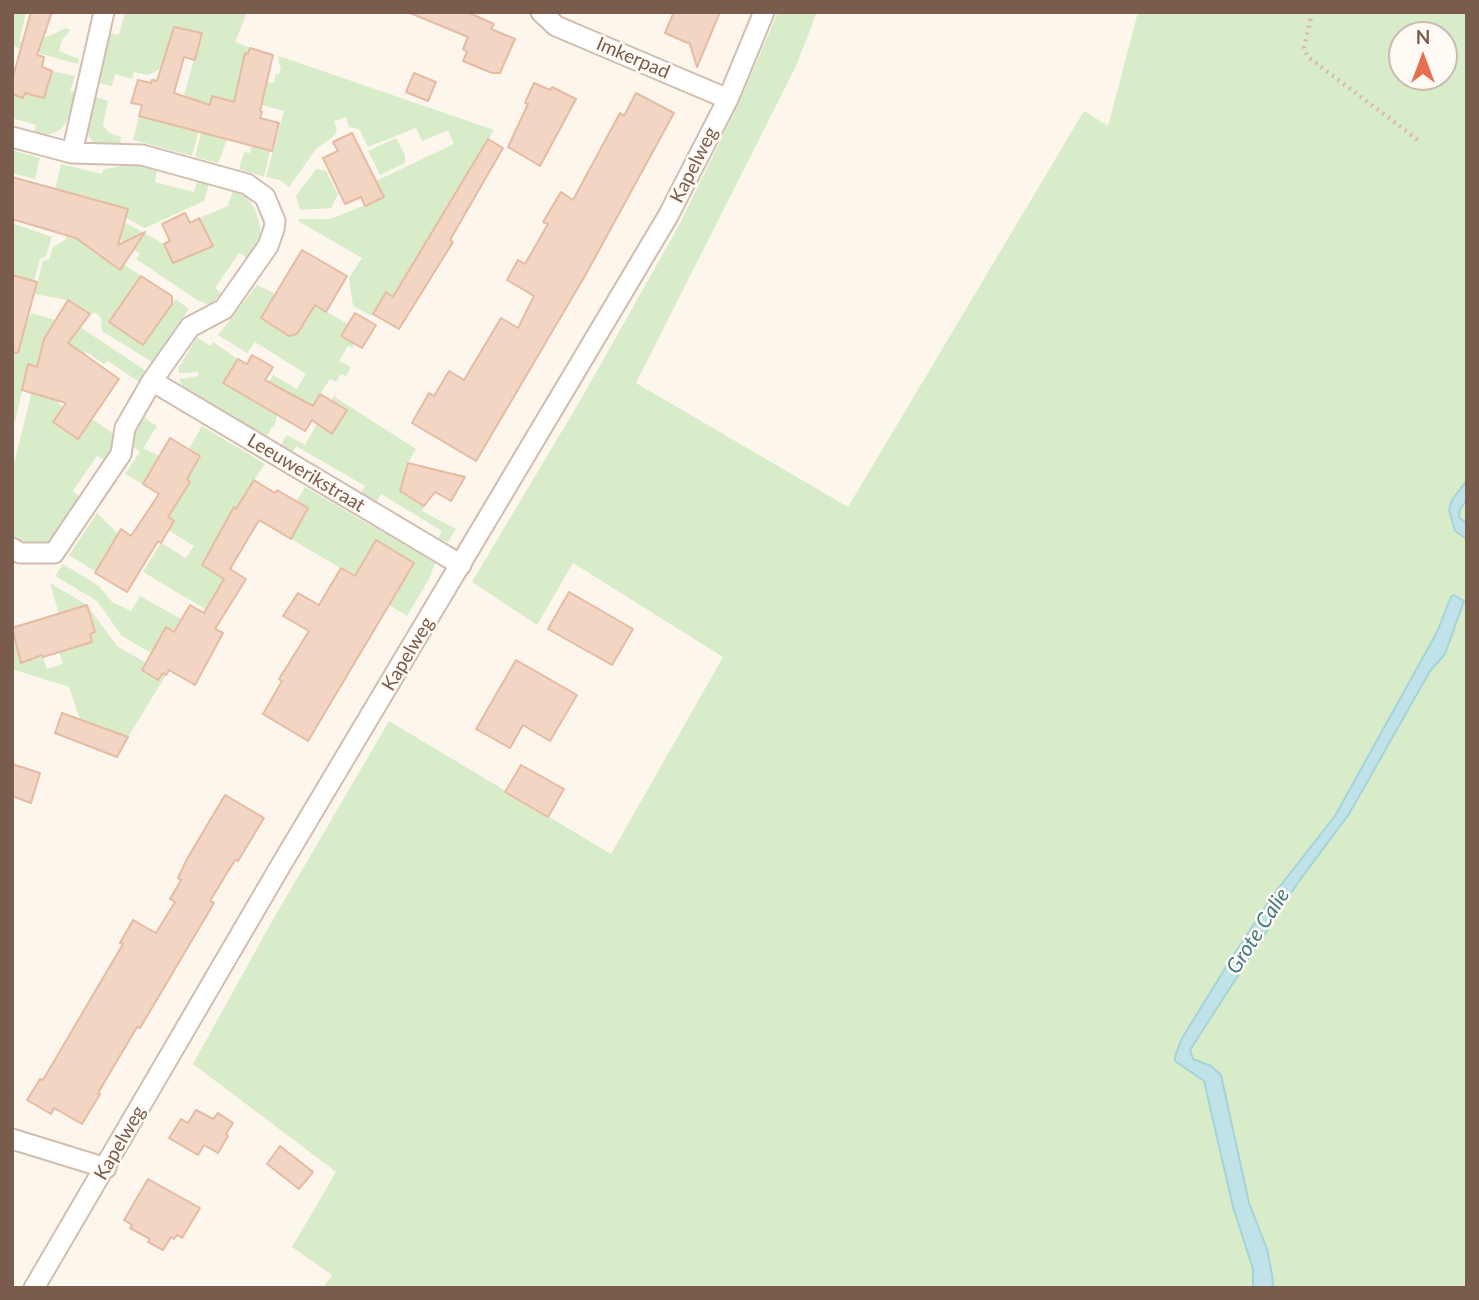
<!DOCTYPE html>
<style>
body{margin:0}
#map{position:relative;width:1479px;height:1300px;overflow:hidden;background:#fdf6ec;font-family:Lato,sans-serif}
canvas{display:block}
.frame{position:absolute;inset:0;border:14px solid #7a5c4d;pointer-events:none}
.north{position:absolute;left:1388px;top:21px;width:70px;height:70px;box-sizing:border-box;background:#fffaf3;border:2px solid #cabbb1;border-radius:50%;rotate:0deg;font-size:19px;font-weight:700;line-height:28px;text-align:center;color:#7a5c4d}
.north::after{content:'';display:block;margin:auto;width:24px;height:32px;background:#e76f51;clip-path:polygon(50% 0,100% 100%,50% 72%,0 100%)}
</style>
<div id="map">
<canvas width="1479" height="1300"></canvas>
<div class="frame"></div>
<div class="north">N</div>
</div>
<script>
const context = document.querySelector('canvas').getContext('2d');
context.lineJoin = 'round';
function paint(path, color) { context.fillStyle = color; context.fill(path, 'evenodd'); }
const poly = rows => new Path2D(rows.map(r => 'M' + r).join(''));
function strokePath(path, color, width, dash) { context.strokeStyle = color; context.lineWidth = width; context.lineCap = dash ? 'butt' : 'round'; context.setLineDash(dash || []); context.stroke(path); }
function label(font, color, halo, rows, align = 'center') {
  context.font = font + ' Lato,sans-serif'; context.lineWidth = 5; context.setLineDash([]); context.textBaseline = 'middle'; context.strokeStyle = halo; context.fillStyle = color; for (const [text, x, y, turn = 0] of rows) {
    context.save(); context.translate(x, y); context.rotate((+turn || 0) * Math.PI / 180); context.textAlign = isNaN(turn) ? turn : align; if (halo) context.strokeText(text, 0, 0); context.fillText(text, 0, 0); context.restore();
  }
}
paint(poly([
 [12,12,26,12,19,42,49,36,66,28,70,30,62,40,59,51,79,59,78,64,12,46],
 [125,12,247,12,235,42,250,48,248,54,245,54,241,73,245,108,212,96,210,105,206,104,192,156,133,140,139,116,166,123,183,100,201,33,174,27,162,68,148,75,134,72,132,79,115,74,112,86,97,83,110,33,119,35],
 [778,12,817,12,796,66,636,383,848,507,1084,111,1108,126,1138,12,1467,12,1467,1288,323,1288,332,1275,292,1247,336,1172,193,1064,271,923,389,721,611,854,723,657,573,563,537,625,472,582,584,394,678,227,737,107],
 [1402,35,1444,35,1444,77,1402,77],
 [279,56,494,130,393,297,386,292,372,316,353,306,349,278,362,258,298,221,299,219,330,219,383,198,376,181,454,144,448,130,422,141,416,128,368,147,359,129,349,127,346,117,334,121,337,131,334,136,316,149,289,187,280,180,266,177,284,111,258,104,267,82,274,83,276,74,279,74,281,67,278,63],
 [52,71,75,76,70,91,76,92,70,117,61,129,56,132,47,135,34,133,36,125,12,118,12,88,44,98],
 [94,96,108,101,103,125,109,133,121,137,120,146,96,145,90,138,86,127],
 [201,133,227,140,218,163,195,157],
 [396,138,405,155,405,163,380,175,368,151],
 [252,146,270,151,264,177,239,169,244,152,250,153],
 [12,150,40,158,35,179,12,173],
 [61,164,102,174,104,169,134,164,157,170,155,182,194,192,197,182,209,184,204,201,145,228,126,218,128,209,110,204,124,222,164,244,173,263,213,246,199,218,228,206,233,190,246,197,255,209,260,226,260,235,255,246,247,258,239,253,215,288,222,294,209,305,197,300,136,259,140,254,114,235,120,269,124,265,151,282,139,279,111,318,112,323,143,345,175,299,189,309,152,362,102,331,101,318,96,313,90,314,68,300,34,294,43,261,49,259,53,247,65,240,67,236,79,195,55,189],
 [316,169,326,171,338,194,331,208,300,210,296,196],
 [12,223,52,237,46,256,40,259,34,281,12,275],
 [257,285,276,294,261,319,285,333,297,334,313,304,348,324,341,336,355,344,352,348,348,346,339,361,351,367,346,376,341,374,336,382,330,379,313,406,291,394,286,402,264,390,273,375,297,389,306,374,255,342,247,353,218,335],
 [31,313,80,327,146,371,139,382,108,361,104,364,86,352,83,355,69,388,58,403,63,407,53,422,78,439,92,419,114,434,107,461,97,456,73,491,81,498,53,539,41,546,33,546,19,543,12,538,12,472,38,367,28,365,15,422,12,424,12,316,28,320],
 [197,337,210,346,213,342,238,359,224,383,246,396,283,406,277,415,274,428,272,427,266,438,184,388,179,379,198,376,198,372,179,373,179,367],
 [336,393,335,397,416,449,408,463,404,478,406,479,399,491,424,506,422,511,456,529,448,542,438,538,442,531,381,494,376,503,361,493,365,486,296,446,292,453,280,446,287,435,305,445,317,424,332,433,325,410],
 [142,416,157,426,143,448,159,456,143,484,125,474,140,452,131,445,134,428],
 [202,426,265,464,254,480,241,512,233,508,221,531,228,535,203,565,224,579,205,609,143,572,161,543,186,558,194,546,168,530,155,509,167,498,177,503,189,482,187,479,200,456,189,449],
 [305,487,435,563,429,579,407,616,358,586,361,580,291,539,308,509,296,502],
 [97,513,118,534,96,572,69,555],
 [63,564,99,586,112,602,131,611,140,596,181,619,173,632,166,628,151,653,122,636,97,601,55,576],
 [50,583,87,605,117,646,146,663,142,670,158,680,163,673,166,675,128,737,80,719,69,687,12,669,12,634,21,663,43,656,47,669,63,664,59,652,92,642,90,634,95,632,87,605,59,614]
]), '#d8ecc9');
const water = poly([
 [1467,480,1467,500,1460,509,1459,517,1467,524,1467,539,1455,531,1449,510,1452,500,1467,480],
 [1454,595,1464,601,1445,654,1430,671,1349,814,1297,884,1190,1050,1193,1059,1211,1066,1221,1075,1249,1203,1267,1249,1272,1275,1273,1288,1253,1288,1253,1269,1233,1207,1204,1081,1175,1061,1175,1057,1181,1040,1229,962,1273,895,1335,816,1437,632,1451,597,1454,595]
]);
paint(water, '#bfe3e8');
strokePath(water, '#a5d3da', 2);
const building = poly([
 [31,12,52,12,37,55,44,57,42,67,52,71,44,98,25,93,23,98,12,94,12,80,31,12],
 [467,12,494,24,491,29,515,39,500,73,492,73,463,61,467,52,463,49,468,37,410,13,467,12],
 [674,12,720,12,697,67,690,44,665,33,674,12],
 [174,27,202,33,195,60,184,57,174,93,210,105,212,96,234,102,245,53,248,54,250,48,273,55,260,111,262,112,260,118,279,123,272,151,139,116,142,105,131,103,138,80,151,83,152,80,157,81,174,27],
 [414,73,436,82,428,101,406,92,414,73],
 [534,83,550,90,552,87,576,99,540,166,508,147,528,104,525,103,534,83],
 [636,93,674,113,586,274,476,461,412,423,429,393,434,396,449,371,464,380,501,318,518,328,534,296,507,280,518,260,525,264,548,224,543,222,561,192,573,200,620,113,624,116,636,93],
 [352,133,384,197,365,206,361,197,345,204,323,158,338,151,333,142,352,133],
 [488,139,503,148,450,240,453,242,399,329,373,314,386,292,393,297,488,139],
 [12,177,128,209,118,245,145,232,120,270,76,238,12,219,12,177],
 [185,213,190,223,199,218,213,246,173,263,164,244,170,241,162,224,185,213],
 [302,250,347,276,326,312,315,305,297,334,289,336,261,318,302,250],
 [12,275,37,282,18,353,12,352,12,275],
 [141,276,172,296,172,304,143,345,109,322,141,276],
 [68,300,90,314,68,343,119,379,78,439,53,422,66,403,22,390,28,364,37,367,44,339,68,300],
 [355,313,376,325,362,348,341,336,355,313],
 [252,355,273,367,265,380,313,406,320,394,347,410,332,434,312,420,305,431,223,383,238,359,247,364,252,355],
 [170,438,200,456,187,479,190,482,168,517,174,521,161,543,158,541,127,592,95,573,121,529,131,536,159,494,143,484,170,438],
 [408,463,465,477,451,501,435,492,424,506,400,491,408,463],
 [254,480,275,493,277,490,308,508,291,539,259,520,230,569,246,579,215,629,223,633,195,685,169,670,166,675,163,673,158,680,142,670,166,627,174,632,190,605,204,613,224,579,202,565,234,507,236,509,254,480],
 [376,540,414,563,308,741,263,714,282,681,279,679,309,631,283,616,298,593,319,605,341,568,355,576,376,540],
 [569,592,633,629,612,665,548,629,569,592],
 [87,605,95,632,90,634,92,642,43,657,42,655,21,663,12,628,87,605],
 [516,660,577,695,550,741,523,725,510,748,476,729,516,660],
 [62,713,128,737,117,757,55,733,62,713],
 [12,764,40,773,31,803,12,796,12,764],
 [521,765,564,789,548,817,505,792,521,765],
 [225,795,264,818,238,861,235,860,210,901,214,903,140,1028,137,1027,98,1093,100,1094,82,1124,54,1108,51,1114,27,1100,40,1079,43,1080,123,944,120,943,133,920,156,933,175,902,170,899,181,880,178,878,187,859,225,795],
 [196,1110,213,1119,218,1113,233,1123,226,1134,228,1136,218,1153,204,1145,198,1155,169,1138,181,1119,188,1123,196,1110],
 [280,1146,313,1172,299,1189,267,1164,280,1146],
 [148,1179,200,1208,182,1238,177,1235,174,1239,171,1237,163,1250,148,1242,150,1239,130,1228,132,1225,124,1220,148,1179]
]);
paint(building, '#f3d5c3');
strokePath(building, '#e6bba3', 2);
const minor = poly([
 [541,12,556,26,728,99],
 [12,137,72,153,142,155,247,184,265,197,275,221,274,229,268,246,224,309,190,327,152,381,125,428,121,454,54,553,20,553,12,548],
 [72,153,104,12],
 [152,381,461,565],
 [12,1139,106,1168],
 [34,1288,281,865,668,216,728,99,764,12]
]);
strokePath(minor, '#d1beb0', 23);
strokePath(poly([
 [1312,12,1304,48,1308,57,1418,140]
]), '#d9b8a5', 4.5, [2, 5]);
strokePath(minor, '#fff', 19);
label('19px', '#7a5c4d', '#fffaf3', [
 ["Imkerpad",633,58,23],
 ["Kapelweg",694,165,-63],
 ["Leeuwerikstraat",306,473,31],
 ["Kapelweg",408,654,-59],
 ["Kapelweg",120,1143,-60]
]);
label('italic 21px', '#437c86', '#fffaf3', [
 ["Grote Calie",1258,931,-57]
]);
</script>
